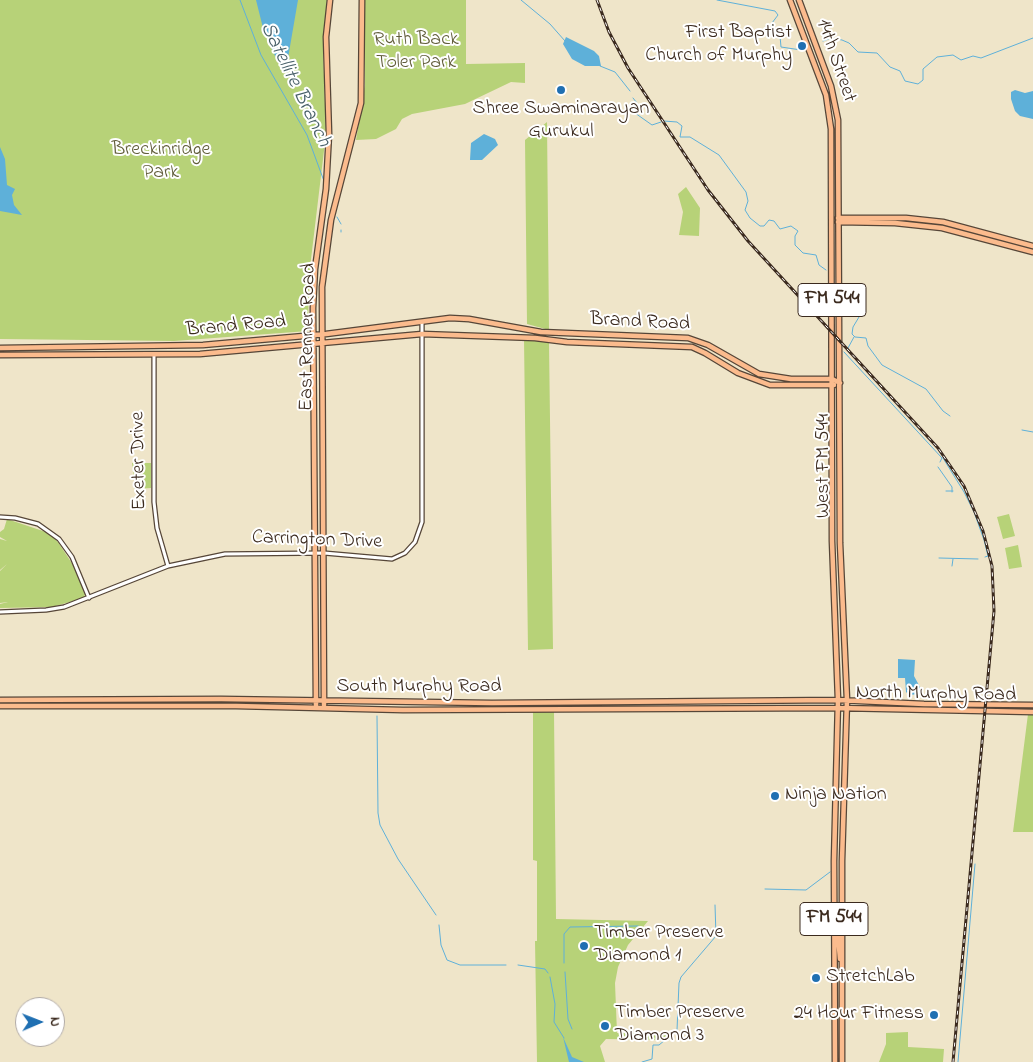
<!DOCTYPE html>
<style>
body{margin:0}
#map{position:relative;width:1033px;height:1062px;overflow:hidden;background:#efe5c9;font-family:"Indie Flower",sans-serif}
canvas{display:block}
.north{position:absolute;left:15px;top:997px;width:50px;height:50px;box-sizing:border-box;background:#fff;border:1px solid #b1aaa5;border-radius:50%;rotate:89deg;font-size:14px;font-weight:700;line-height:20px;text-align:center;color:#3b2a1e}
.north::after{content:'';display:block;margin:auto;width:18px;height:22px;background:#1f6fb2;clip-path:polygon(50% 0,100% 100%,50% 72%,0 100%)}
</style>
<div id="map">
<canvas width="1033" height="1062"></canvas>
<div class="north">N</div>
</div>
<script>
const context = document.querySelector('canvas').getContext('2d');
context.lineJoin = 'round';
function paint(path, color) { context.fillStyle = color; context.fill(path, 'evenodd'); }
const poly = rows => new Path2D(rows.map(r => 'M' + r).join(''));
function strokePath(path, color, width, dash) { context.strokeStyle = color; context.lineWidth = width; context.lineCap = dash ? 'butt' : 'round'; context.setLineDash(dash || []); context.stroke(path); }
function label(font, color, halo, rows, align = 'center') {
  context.font = font + ' "Indie Flower",sans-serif'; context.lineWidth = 4; context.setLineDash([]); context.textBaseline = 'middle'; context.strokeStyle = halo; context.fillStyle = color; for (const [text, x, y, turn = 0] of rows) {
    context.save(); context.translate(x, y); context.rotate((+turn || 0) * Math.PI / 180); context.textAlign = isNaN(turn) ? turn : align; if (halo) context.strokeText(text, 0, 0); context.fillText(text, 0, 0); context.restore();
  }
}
paint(poly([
 [0,0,327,0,323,47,326,134,309,276,308,331,174,341,0,339],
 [365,0,466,0,466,64,525,63,525,83,511,82,465,104,412,114,402,119,396,129,376,139,356,140,365,85],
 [547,122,549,330,527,324,525,140],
 [686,187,700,208,699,236,679,235,683,212,678,194],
 [524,339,539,340,549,343,553,649,528,650],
 [132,463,151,463,151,488,134,489,134,485,138,485,138,478,134,478],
 [1009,514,1015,536,1003,539,997,517],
 [7,519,49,533,58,542,75,568,85,594,84,598,52,607,0,608,0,604,8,602,0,603,0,571,7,564,0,570,0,539,7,541,0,537,0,532,4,529],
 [1018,545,1022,567,1009,569,1005,548],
 [533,712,554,712,556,919,648,921,628,945,618,967,615,983,617,1033,666,1033,665,1040,606,1039,600,1046,605,1062,537,1062,535,941,537,941,537,861,533,860],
 [1028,714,1033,714,1033,832,1013,832],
 [908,1032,908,1047,944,1049,943,1062,879,1062,886,1044,886,1033]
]), '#b7d278');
paint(poly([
 [256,0,298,0,288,58,276,58,264,32],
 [566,37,594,51,599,56,601,66,585,66,572,59,563,44],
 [1015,90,1025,93,1033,91,1033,119,1020,116,1015,111,1011,99,1011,92],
 [484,134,495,139,498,145,482,160,470,160,471,143],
 [0,147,5,159,7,185,15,189,12,195,14,205,22,215,0,211],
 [898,659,915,660,914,676,920,687,920,694,909,695,906,692,905,678,898,678],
 [563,1037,572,1057,584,1062,569,1062]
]), '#5eb0d9');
strokePath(poly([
 [240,0,261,55,307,135,324,181],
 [521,0,550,24,565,41],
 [717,0,775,11,778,15,772,23,772,29,780,36,781,47,801,50],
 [823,41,831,38,842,40,849,43,858,52,877,53,890,67,900,71,905,81,918,84,923,80,923,69,937,57,953,55,961,60,973,56,981,58,1033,38],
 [600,66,615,72,630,91],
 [633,98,637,103,634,110,635,113,652,125,661,122],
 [664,121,677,122,682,126,680,137,690,137,719,155,746,192,748,201,745,210,750,218,760,226,764,226,769,220,774,221,780,229,791,226,798,231,795,236,795,245,803,253,816,255,819,265,826,270],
 [337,217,341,224],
 [341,230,341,232],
 [843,290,853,292,859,304,859,317,853,327,852,334,855,337,866,338,868,346,882,365,926,389,943,411,950,416],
 [848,348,854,337],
 [844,352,942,458,940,462],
 [1022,430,1033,432],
 [943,458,964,492,974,512,984,540,988,556,985,557],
 [938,467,952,487,952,492],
 [946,491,953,491],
 [939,558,978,559],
 [952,566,953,559],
 [377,716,378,813,380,825,398,859,436,915],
 [765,889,806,890,830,872],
 [439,925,441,945,447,960,460,965,506,965],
 [564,963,564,934,570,927,638,926],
 [518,965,545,969,548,973],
 [565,972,568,1019,572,1029],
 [550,977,555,1004,554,1022,564,1038],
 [642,1062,652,1059,653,1045,659,1045,677,1030,679,983,681,977,716,936,715,905],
 [958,1062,975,864]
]), '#5eb0d9', 1);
const minor = poly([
 [154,354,154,502,157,528,168,566],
 [0,517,15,518,38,524,59,539,72,557,89,598],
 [0,612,46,610,64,607,168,566,225,554,324,553,392,559,405,553,415,542,422,522,422,322]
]);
const major = poly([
 [790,0,826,95,831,129,832,541,838,700,834,861,835,1062],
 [799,0,831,86,838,120,840,543,847,700,842,861,842,1062],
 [838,218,906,218,943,222,1033,246],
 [838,222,895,223,942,228,1033,252],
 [0,348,203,345,326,334,450,318,469,319,541,332,688,338,708,345,759,374,791,379,832,379,840,383],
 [0,355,200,354,422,334,535,338,567,342,692,347,705,353,738,373,770,385,834,385],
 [0,700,221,699,492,703,838,700,924,704,1033,705],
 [316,705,313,308,315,269,326,189,329,134,326,37,330,0],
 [324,705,322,287,331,220,361,103,362,0],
 [0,706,236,706,403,710,838,708,1033,712],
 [834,923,837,924,840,959]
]);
strokePath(minor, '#564638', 5.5);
strokePath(major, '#564638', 7);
strokePath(minor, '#fff', 3);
strokePath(major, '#fbbb8d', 4.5);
const rail = poly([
 [597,0,609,32,628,68,708,190,748,241,938,448,964,486,983,531,992,566,994,611,953,1062]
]);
strokePath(rail, '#3b2a1e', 3);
strokePath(rail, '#fff', 1, [4]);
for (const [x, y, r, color] of [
 [802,46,5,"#1f6fb2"],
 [561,90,5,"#1f6fb2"],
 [775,796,5,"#1f6fb2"],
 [584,946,5,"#1f6fb2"],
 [816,978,5,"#1f6fb2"],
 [934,1015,5,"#1f6fb2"],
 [605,1026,5,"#1f6fb2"]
]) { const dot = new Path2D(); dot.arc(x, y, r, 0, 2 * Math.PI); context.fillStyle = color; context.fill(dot); strokePath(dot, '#fff', 2); }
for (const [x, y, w] of [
 [832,300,68],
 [834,919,68]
]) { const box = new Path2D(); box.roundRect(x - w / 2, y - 16.5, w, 33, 4); context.fillStyle = '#fff'; context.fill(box); strokePath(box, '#3b2a1e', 1); }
label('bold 19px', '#3b2a1e', null, [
 ["FM 544",832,300],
 ["FM 544",834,919]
]);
label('20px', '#3b2a1e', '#fff', [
 ["First Baptist",792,34,"right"],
 ["Church of Murphy",792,57,"right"],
 ["Shree Swaminarayan",561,110,"center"],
 ["Gurukul",561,133,"center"],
 ["Ninja Nation",785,796],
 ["Timber Preserve",594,934],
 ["Diamond 1",594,957],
 ["StretchLab",826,978],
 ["Timber Preserve",615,1014],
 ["Diamond 3",615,1037],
 ["24 Hour Fitness",924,1015,"right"]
], 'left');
label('20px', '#605c39', '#fff', [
 ["Ruth Back",416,41],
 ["Toler Park",416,64],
 ["Breckinridge",161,151],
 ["Park",161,174]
]);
label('20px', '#3b2a1e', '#fff', [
 ["14th Street",835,61,71],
 ["Brand Road",640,323,3],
 ["Brand Road",236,327,-5],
 ["East Renner Road",309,337,-89],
 ["Exeter Drive",140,461,-91],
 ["West FM 544",825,466,-90],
 ["Carrington Drive",317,541,2],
 ["South Murphy Road",419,688],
 ["North Murphy Road",936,695,1]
]);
label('italic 21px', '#496069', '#fff', [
 ["Satellite Branch",294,85,64]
]);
</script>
